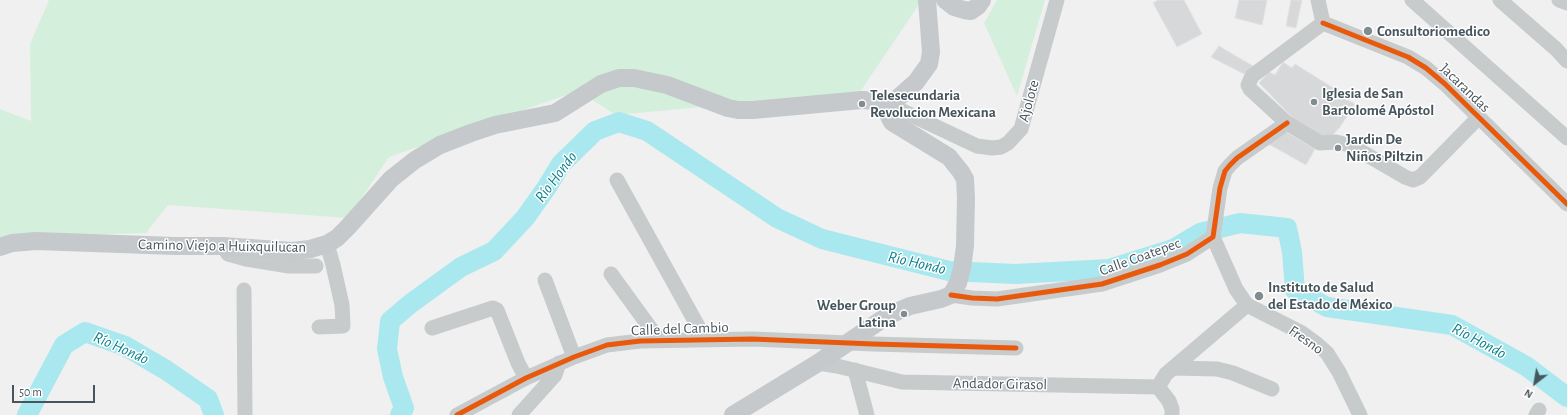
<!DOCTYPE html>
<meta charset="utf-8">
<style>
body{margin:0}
#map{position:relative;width:1567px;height:415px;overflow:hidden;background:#f0f0f0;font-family:"Alegreya Sans",sans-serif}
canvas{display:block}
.north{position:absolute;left:1515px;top:363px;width:40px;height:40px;-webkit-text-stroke:3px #fff;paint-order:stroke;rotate:211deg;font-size:11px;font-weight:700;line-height:16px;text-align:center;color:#47555d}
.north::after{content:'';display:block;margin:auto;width:14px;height:18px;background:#47555d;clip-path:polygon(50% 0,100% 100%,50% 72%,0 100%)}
.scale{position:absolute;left:12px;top:385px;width:83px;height:18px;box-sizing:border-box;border:2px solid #47555d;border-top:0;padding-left:5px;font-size:12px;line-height:14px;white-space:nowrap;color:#47555d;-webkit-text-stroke:3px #fff;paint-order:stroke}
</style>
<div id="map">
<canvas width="1567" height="415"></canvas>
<div class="north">N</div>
<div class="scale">50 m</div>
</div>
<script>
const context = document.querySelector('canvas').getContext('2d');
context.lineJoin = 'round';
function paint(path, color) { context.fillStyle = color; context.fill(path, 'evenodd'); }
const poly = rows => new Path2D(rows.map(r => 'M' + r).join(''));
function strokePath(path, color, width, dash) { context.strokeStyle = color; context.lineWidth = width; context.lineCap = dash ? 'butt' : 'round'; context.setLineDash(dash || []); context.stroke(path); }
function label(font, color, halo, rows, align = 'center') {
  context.font = font + ' "Alegreya Sans",sans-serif'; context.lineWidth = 3; context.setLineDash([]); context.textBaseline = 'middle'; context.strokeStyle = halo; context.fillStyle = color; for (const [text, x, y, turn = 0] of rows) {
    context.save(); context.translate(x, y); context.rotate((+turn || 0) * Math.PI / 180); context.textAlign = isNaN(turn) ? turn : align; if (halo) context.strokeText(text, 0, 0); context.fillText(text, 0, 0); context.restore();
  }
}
paint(poly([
 [49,0,922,0,860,92,616,115,578,91,389,157,348,218,168,205,146,233,7,237,0,239,0,109,31,121,30,44],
 [997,0,1045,0,1017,96,984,23]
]), '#d4f0dc');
strokePath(poly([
 [27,415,64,345,85,332,125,346,166,370,208,399,214,415],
 [400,415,404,408,393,377,387,349,390,321,410,304,461,267,494,251,525,218,547,187,561,164,595,131,619,122,647,131,777,218,822,239,949,271,1015,274,1109,269,1173,249,1200,233,1240,223,1287,228,1292,252,1295,290,1327,307,1452,325,1526,366,1567,397]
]), '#a8e8ee', 20);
const building = poly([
 [1158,0,1184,0,1202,34,1177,47,1153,3,1158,0],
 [1239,0,1267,0,1262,25,1235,18,1239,0],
 [1291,0,1302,0,1296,28,1286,26,1291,0],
 [1219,46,1253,66,1244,74,1211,57,1219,46],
 [1283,62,1292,68,1295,64,1348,97,1346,99,1355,104,1340,127,1330,138,1318,136,1293,118,1259,83,1269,72,1275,75,1283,62],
 [1281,129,1315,149,1306,165,1265,142,1281,129]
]);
paint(building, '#d6d8d9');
strokePath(building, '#e2e2e3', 1);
strokePath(poly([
 [1318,0,1323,23],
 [1412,0,1567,138],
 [1500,0,1556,49,1567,61],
 [1559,0,1567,3],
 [1323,23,1252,76,1248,85,1250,89,1287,123,1320,143,1336,142,1350,145,1405,177,1413,180,1420,177,1429,168,1479,117],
 [1323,23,1408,57,1426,68,1445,84,1567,204],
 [890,105,977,146,992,148,1001,147,1008,143,1021,129,1057,0],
 [617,180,705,339],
 [1213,237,1236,289,1247,305,1302,333,1317,344,1327,353,1339,372,1360,415],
 [223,246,228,254,246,259,289,266,316,266],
 [611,274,659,340],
 [545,280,574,357],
 [244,290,245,415],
 [951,295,972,298,997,299,1102,284,1160,265,1187,254,1213,237,1220,188,1225,171,1230,165,1237,158,1287,123],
 [319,327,343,326,342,305,333,265,327,244],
 [432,328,493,308,497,310,518,363,526,378],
 [818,363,837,366,902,382,1158,387,1169,401,1172,409,1172,415],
 [1173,368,1217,369,1233,373,1272,389],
 [855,370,867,415],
 [1158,387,1166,374,1247,305],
 [457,415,526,378,574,357,607,345,640,341,752,339,873,344,1016,348],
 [519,415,555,375,559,363],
 [1536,415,1539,410]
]), '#c7cbcc', 15);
strokePath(poly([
 [945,0,954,7,964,10,971,11,978,6,982,0],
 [890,105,916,82,929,64,931,52,927,0],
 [0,247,12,243,36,241,175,246,223,246,292,251,310,249,327,244,337,238,348,227,391,179,415,160,440,145,471,133,495,125,555,113,601,84,619,78,634,78,667,85,728,108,738,110,753,110,862,100,876,101,890,105],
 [733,415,818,363,887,316,910,306,941,299,951,295,958,283,962,268,965,246,966,198,965,179,961,172,949,157,892,122,888,114,890,105]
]), '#c5c9cb', 18);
strokePath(poly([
 [1323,23,1408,57,1426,68,1445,84,1567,204],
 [951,295,972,298,997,299,1102,284,1160,265,1187,254,1213,237,1220,188,1225,171,1230,165,1237,158,1287,123],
 [457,415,526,378,574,357,607,345,640,341,752,339,873,344,1016,348]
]), '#e8590c', 5);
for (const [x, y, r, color] of [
 [1368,31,5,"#828b90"],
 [1314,102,4,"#828b90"],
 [862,104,4,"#828b90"],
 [1338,148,4,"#828b90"],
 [1259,296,5,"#828b90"],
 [904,314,4,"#828b90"]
]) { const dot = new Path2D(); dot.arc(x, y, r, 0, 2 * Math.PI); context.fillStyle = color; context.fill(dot); strokePath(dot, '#fff', 1.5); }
label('bold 15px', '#47555d', '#fff', [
 ["Consultoriomedico",1377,31],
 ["Iglesia de San",1322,93],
 ["Bartolomé Apóstol",1322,110],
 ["Telesecundaria",870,95],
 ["Revolucion Mexicana",870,112],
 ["Jardin De",1346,139],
 ["Niños Piltzin",1346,156],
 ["Instituto de Salud",1268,287],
 ["del Estado de México",1268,304],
 ["Weber Group",896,305,"right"],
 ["Latina",896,322,"right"]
], 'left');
label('15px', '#47555d', '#fff', [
 ["Jacarandas",1465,88,44],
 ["Ajolote",1029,101,-75],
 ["Camino Viejo a Huixquilucan",222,246,1],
 ["Calle Coatepec",1140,257,-20],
 ["Calle del Cambio",680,329,-2],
 ["Fresno",1306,340,35],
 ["Andador Girasol",1000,384,1]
]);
label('italic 16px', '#0b818d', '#fff', [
 ["Río Hondo",556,177,-53],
 ["Río Hondo",917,263,13],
 ["Río Hondo",1479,341,28],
 ["Río Hondo",121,348,24]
]);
</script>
